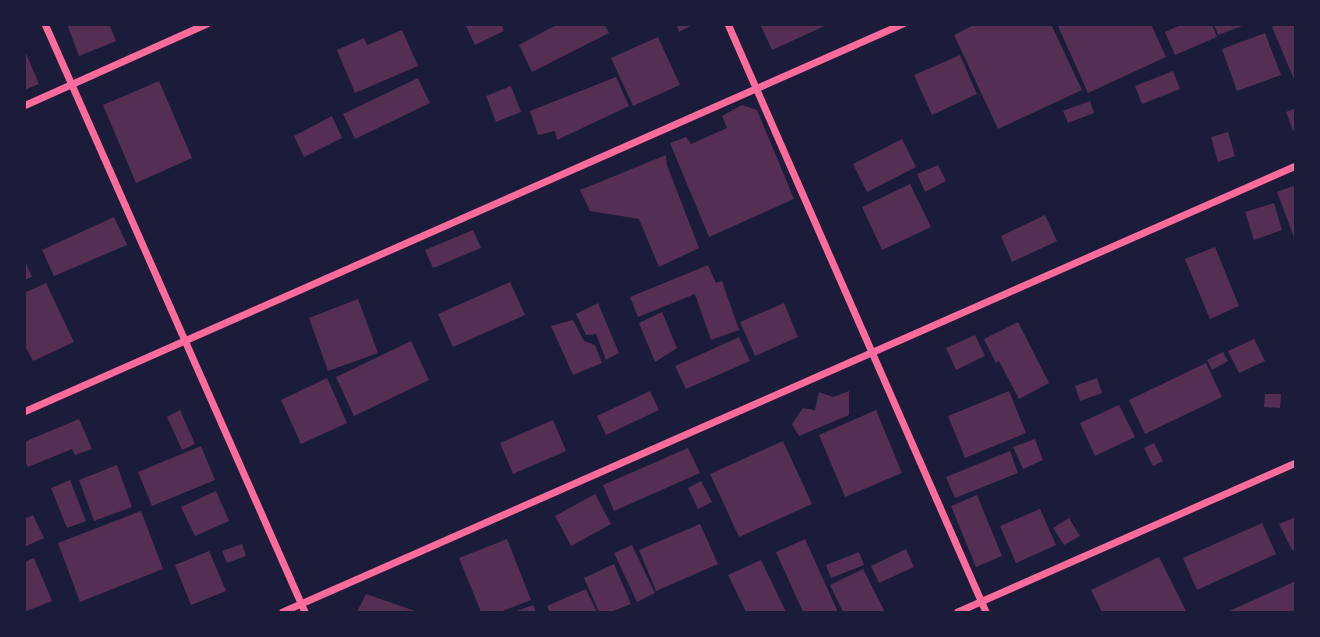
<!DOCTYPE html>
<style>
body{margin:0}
#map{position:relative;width:1320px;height:637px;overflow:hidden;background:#1b1b3a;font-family:"Sofia Sans Condensed",sans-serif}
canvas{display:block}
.frame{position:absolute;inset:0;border:26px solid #1b1b3a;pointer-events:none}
</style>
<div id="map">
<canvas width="1320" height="637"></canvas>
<div class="frame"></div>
</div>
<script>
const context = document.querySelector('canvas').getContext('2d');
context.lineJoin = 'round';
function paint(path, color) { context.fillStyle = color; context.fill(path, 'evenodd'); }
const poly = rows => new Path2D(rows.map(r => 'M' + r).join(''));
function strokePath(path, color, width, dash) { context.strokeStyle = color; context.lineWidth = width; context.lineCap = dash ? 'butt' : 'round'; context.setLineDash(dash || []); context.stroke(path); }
paint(poly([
 [67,24,109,24,116,41,79,56],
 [465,24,501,24,504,31,475,45],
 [558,24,604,24,609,33,532,72,519,45],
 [676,24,694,24,679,32],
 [760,24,829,24,772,50],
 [976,24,1051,24,1082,90,998,129,954,35],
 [1057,24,1151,24,1166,57,1088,93],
 [1183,24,1212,24,1217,37,1175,55,1165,32],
 [1214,24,1245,24,1245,25,1218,35],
 [1279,24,1296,24,1296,84,1272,27],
 [402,30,418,66,355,93,337,50,364,38,367,45],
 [1265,33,1281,75,1237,91,1222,49],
 [658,37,680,85,633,106,611,58],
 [24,49,39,84,24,90],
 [960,55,977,94,932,115,914,75],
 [1173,71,1180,89,1142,104,1135,86],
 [616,77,629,106,557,140,555,131,538,135,530,111],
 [418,78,430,103,355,139,343,114],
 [159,81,192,158,136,183,103,105],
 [511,86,521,112,496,122,486,96],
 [1090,101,1094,113,1068,123,1063,111],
 [742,105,757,110,794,199,709,237,670,143,686,137,691,144,727,128,722,116],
 [1296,108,1296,131,1293,131,1286,112],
 [332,116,342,138,304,157,294,136],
 [1228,132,1235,156,1218,162,1211,137],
 [902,139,916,167,867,192,853,164],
 [666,155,667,165,699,248,659,267,639,219,590,211,580,190],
 [938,165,946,181,925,192,917,174],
 [910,184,931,227,882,250,862,207],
 [1296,185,1296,240,1295,240,1277,192],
 [1274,203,1282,230,1254,240,1245,212],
 [1045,215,1057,241,1012,262,1001,236],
 [114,217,127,245,54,276,42,250],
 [473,230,481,248,433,268,425,250],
 [1215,247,1239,306,1210,319,1185,259],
 [24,259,32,277,24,280],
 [708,265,716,283,722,281,739,330,711,340,695,294,638,317,630,297],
 [510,282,525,315,453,347,438,314],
 [46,283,74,342,33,361,24,344,24,293],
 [358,299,378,353,328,371,309,318],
 [598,303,619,353,606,360,596,334,586,335,576,314],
 [784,303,798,337,755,356,740,322],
 [662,312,677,348,655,362,639,323],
 [573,320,584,341,595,345,602,363,573,375,551,326],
 [1018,322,1049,383,1019,399,999,361,996,363,984,339],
 [975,335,985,356,956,370,946,348],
 [739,337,750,361,686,389,675,366],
 [1254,339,1265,361,1239,373,1228,351],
 [411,341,429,380,354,416,336,377],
 [1223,352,1228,361,1212,370,1207,360],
 [1206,363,1222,397,1145,434,1129,400],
 [327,378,347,423,301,444,281,400],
 [1097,378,1102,393,1080,401,1075,386],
 [650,391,659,410,606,435,597,416],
 [849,391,849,415,799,436,792,424,803,408,815,410,819,392,833,397],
 [1009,391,1026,433,965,458,948,416],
 [1265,394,1281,394,1280,408,1264,407],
 [1119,405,1135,437,1095,456,1080,423],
 [180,410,195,444,182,450,167,417],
 [876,410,902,473,845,497,819,435],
 [79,419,92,449,75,455,72,449,28,467,24,460,24,442],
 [553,420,566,451,513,474,500,443],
 [1035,439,1043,460,1023,469,1013,447],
 [783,441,812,504,739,537,710,474],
 [1154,443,1163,461,1153,466,1144,448],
 [201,446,215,480,152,506,138,472],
 [688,448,700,473,614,511,603,485],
 [1010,451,1018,473,955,498,946,477],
 [117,465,132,507,94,521,79,480],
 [70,480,86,521,67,528,51,488],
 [701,481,712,502,698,509,688,488],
 [216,491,229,521,195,536,181,507],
 [595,494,611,524,571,546,555,516],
 [977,495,1002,556,976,567,951,506],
 [1040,509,1056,545,1016,563,1000,526],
 [141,511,163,569,80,602,58,543],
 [33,515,44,538,24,547,24,519],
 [1296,517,1296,549,1292,550,1279,524],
 [1069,518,1080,536,1064,545,1053,528],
 [1262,523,1276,554,1197,590,1183,558],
 [700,524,718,564,656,591,639,550],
 [507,539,531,600,500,612,481,612,459,558],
 [805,539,838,612,803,612,776,552],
 [242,544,246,556,227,563,222,551],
 [632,545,655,593,637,602,614,553],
 [906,549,914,567,879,583,871,566],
 [209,551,226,591,191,605,175,565],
 [859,552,864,565,831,578,826,565],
 [1159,557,1186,611,1102,612,1091,590],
 [34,558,52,601,24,612,24,562],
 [761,560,786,612,746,612,728,575],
 [614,564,631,604,611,612,599,612,584,578],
 [863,569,885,612,843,612,830,585],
 [1296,581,1296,612,1227,612],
 [586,589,597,612,550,612,547,606],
 [366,594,418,612,357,612],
 [533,605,536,612,514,612]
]), '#542f53');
strokePath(poly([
 [45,24,305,612],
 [728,24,986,612],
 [24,106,207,24],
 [24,412,903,24],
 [283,612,1296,166],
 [958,612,1296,463]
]), '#ff6b9d', 7);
</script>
